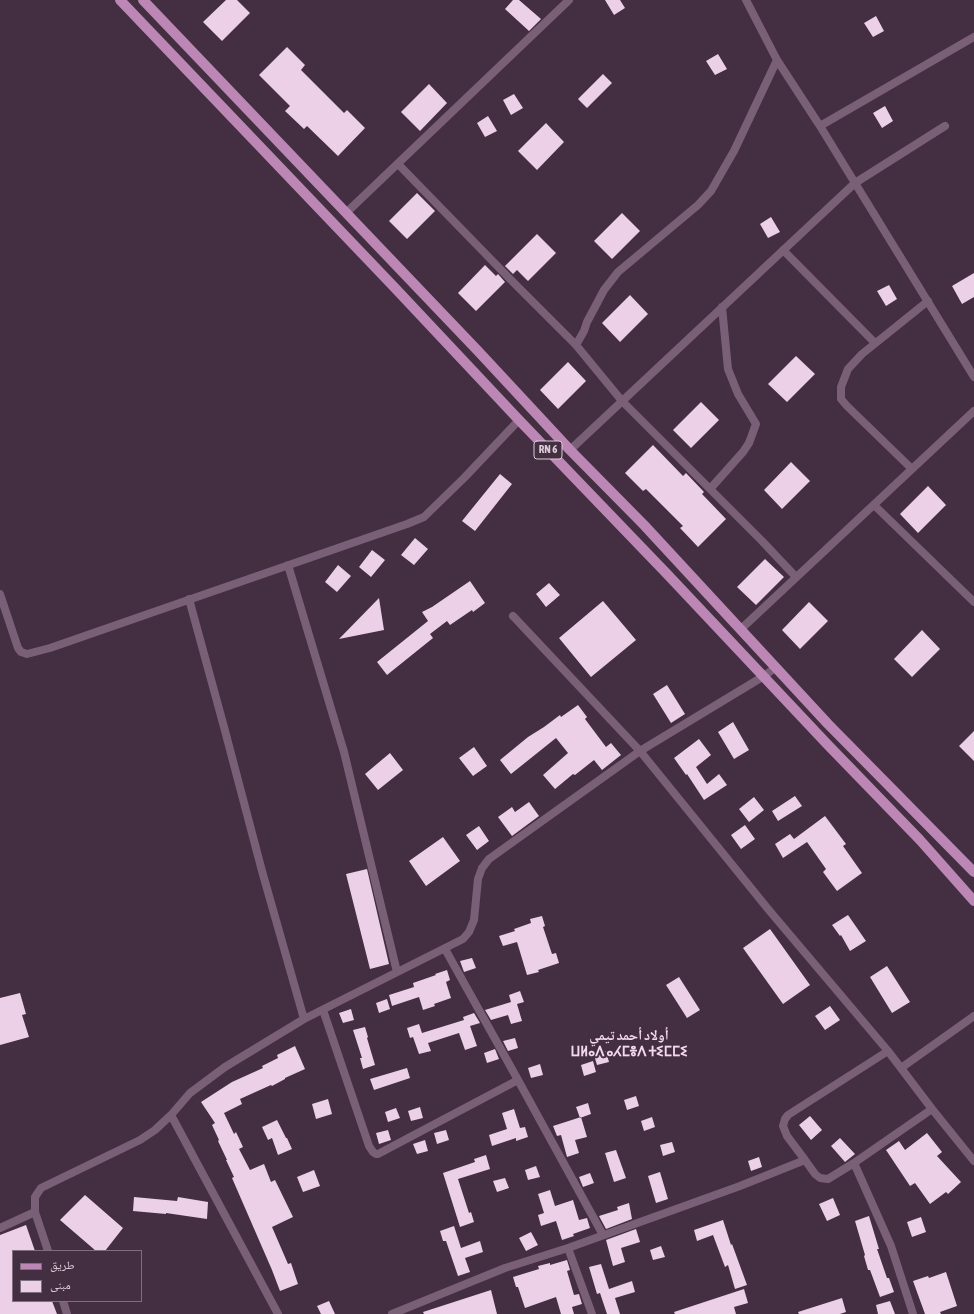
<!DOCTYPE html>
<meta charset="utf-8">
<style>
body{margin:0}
#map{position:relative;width:974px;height:1314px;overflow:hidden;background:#442e41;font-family:"Asap Condensed","Noto Naskh Arabic",sans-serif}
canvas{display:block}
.legend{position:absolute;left:12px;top:1250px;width:130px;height:52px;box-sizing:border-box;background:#442e41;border:1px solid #806e7d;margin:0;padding:5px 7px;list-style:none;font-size:12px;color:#dbcdd8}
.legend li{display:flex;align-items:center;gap:8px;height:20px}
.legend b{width:20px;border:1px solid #806e7d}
</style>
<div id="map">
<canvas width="974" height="1314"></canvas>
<ul class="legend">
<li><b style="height:5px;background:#bc87b5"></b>طريق</li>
<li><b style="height:11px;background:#ebd0e7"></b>مبنى</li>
</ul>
</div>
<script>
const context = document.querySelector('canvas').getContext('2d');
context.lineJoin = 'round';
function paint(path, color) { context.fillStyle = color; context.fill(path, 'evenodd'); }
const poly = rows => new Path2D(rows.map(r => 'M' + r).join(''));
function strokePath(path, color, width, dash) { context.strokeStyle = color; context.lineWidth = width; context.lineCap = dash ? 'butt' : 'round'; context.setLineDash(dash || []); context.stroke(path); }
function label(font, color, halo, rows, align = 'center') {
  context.font = font + ' "Asap Condensed","Noto Naskh Arabic","Noto Sans Tifinagh",sans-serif'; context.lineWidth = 4; context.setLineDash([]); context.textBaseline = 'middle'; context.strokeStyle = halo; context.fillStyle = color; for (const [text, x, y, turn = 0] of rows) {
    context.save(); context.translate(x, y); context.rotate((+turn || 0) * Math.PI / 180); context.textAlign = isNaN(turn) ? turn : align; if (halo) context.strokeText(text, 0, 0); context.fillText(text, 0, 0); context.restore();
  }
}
paint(poly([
 [226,0,237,0,250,13,222,41,203,22],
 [513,0,519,0,541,19,529,31,505,9],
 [605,0,620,0,625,8,614,15],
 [876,16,884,31,873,37,864,23],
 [287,47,305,65,301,70,344,113,347,110,365,128,338,156,307,126,304,129,285,111,290,106,259,75],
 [718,54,727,69,715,75,706,61],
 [603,74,612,83,587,108,578,99],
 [429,84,447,103,420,131,401,112],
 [514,94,523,108,511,115,503,100],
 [885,106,893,121,882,128,873,113],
 [488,116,497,131,485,137,477,123],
 [546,123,564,142,537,170,518,151],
 [417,193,435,211,407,239,389,221],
 [622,213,640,231,612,259,594,241],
 [771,217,780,232,768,238,760,224],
 [537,234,556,253,528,281,517,270,513,274,505,266],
 [485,265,496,276,498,274,505,282,476,311,458,293],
 [974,273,974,297,962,304,952,286],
 [889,285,897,299,886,306,877,291],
 [630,295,648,314,620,342,602,323],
 [796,356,815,374,787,402,768,384],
 [568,362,586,381,558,409,540,390],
 [701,402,719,420,691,448,673,430],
 [653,445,683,476,686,473,704,492,702,494,726,519,698,547,680,528,683,526,646,489,643,491,625,473],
 [791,462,810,481,782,509,764,490],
 [500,474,512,484,475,531,462,521],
 [928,486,946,505,918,533,900,514],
 [415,538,428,549,414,565,401,555],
 [372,550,385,560,371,577,359,567],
 [765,559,784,577,756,605,737,587],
 [338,565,351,576,337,592,325,582],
 [470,581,485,603,473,612,472,610,450,625,447,621,430,634,433,638,387,675,377,662,428,621,422,612,432,607],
 [549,583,560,595,546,607,536,594],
 [379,598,384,630,339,639],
 [603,601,636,640,591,677,559,638],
 [809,602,828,621,800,649,782,630],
 [922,630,940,649,912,677,894,659],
 [667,685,685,714,671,723,653,694],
 [578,705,587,717,585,719,606,747,611,743,621,755,602,770,594,760,575,775,573,774,555,789,543,775,568,753,556,738,511,774,500,760,528,737,544,727,560,715,561,717],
 [733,722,749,750,734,759,718,732],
 [974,731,974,761,959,746],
 [699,739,711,755,696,767,707,784,719,774,727,785,704,800,687,774,686,775,674,758],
 [474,747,487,766,473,776,459,758],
 [390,753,403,770,378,790,365,774],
 [795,796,802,806,778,821,772,811],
 [754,797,764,810,749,822,739,809],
 [529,802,539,816,512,836,498,817,512,807,515,812],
 [825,816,846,844,843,846,862,873,837,891,823,872,826,869,807,842,783,858,775,844,790,834,794,839],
 [745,825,755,839,741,849,731,835],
 [479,826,489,841,477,850,466,835],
 [443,837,460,861,426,886,409,861],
 [367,869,389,964,370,969,346,874],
 [848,915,866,941,850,951,841,935,840,936,832,925],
 [542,916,545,926,543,927,552,954,556,953,559,963,538,970,539,972,527,975,517,942,503,946,499,936,515,931,514,929,531,923,530,919],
 [770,929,810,985,783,1004,743,948],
 [472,958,476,968,464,972,460,961],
 [887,966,910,1002,892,1013,870,977],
 [447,970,450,980,446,982,451,998,434,1004,435,1006,423,1010,419,997,392,1006,389,995,414,987,413,983,436,975,435,974],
 [679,977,700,1010,687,1018,666,985],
 [520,991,524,1002,517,1004,522,1021,511,1024,508,1015,491,1020,485,1010,511,1002,509,995],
 [20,993,26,1014,22,1015,29,1037,0,1045,0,998],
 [387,999,390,1009,379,1013,376,1003],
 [830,1006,840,1020,825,1030,815,1016],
 [351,1009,354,1020,343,1023,339,1013],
 [474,1013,480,1023,470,1026,477,1046,465,1050,459,1033,428,1043,431,1051,419,1054,413,1037,410,1038,407,1028,419,1024,422,1033,464,1020,463,1017],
 [365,1027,368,1037,367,1038,375,1065,363,1069,360,1058,362,1058,353,1030],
 [515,1038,518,1048,508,1051,503,1041],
 [295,1046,305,1069,285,1078,285,1079,272,1086,271,1085,240,1099,242,1104,224,1113,234,1134,236,1132,243,1147,239,1149,250,1170,264,1164,271,1182,275,1180,293,1217,272,1227,288,1264,291,1263,298,1284,280,1291,272,1270,232,1178,234,1177,226,1160,227,1160,218,1141,219,1140,212,1125,215,1123,201,1102,232,1082,263,1068,262,1066,278,1058,277,1055],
 [495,1049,499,1059,487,1063,484,1053],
 [606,1051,609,1062,597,1065,594,1055],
 [593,1061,596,1072,584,1076,581,1065],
 [540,1064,543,1075,531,1078,528,1068],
 [407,1068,410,1078,374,1090,370,1079],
 [636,1096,639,1106,627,1110,624,1100],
 [328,1099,332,1114,316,1119,312,1104],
 [588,1103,591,1114,580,1118,576,1107],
 [420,1107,423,1118,411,1121,408,1111],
 [396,1108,400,1118,388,1122,385,1112],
 [514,1109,520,1128,525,1127,528,1137,516,1141,516,1138,492,1146,489,1135,507,1129,502,1113],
 [810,1116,822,1130,811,1140,799,1125],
 [581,1117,587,1137,575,1140,579,1153,567,1157,561,1135,557,1136,553,1126],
 [652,1117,655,1127,644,1131,641,1121],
 [277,1120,286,1138,287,1138,292,1149,278,1155,272,1138,268,1140,262,1127],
 [388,1130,391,1140,379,1144,376,1133],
 [446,1130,449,1140,437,1144,434,1133],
 [927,1133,942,1152,937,1156,961,1182,948,1194,946,1192,930,1204,915,1183,910,1186,886,1150,899,1141,905,1150],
 [840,1138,855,1154,845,1162,831,1146],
 [425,1140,428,1151,417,1154,413,1144],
 [672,1142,675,1152,663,1156,660,1145],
 [616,1150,626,1178,614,1182,605,1153],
 [486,1155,490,1169,458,1179,469,1213,471,1212,474,1222,460,1227,443,1173,475,1162,474,1159],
 [759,1157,762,1167,751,1171,748,1161],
 [536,1166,540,1177,528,1180,525,1170],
 [314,1170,320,1186,303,1192,297,1177],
 [660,1172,668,1199,656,1203,648,1176],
 [590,1173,594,1183,583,1187,579,1177],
 [505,1178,509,1188,497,1192,493,1181],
 [550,1190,555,1206,573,1200,579,1220,587,1218,590,1228,573,1234,574,1236,562,1240,556,1221,541,1226,538,1215,544,1213,538,1194],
 [85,1195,123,1228,105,1251,96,1251,60,1220],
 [134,1197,177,1201,178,1197,208,1202,207,1219,166,1213,166,1214,133,1211],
 [833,1198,840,1215,827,1221,819,1204],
 [629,1203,632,1219,606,1229,599,1216,618,1210,617,1207],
 [869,1216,879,1249,877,1249,887,1278,889,1278,894,1292,880,1297,870,1270,868,1270,864,1256,865,1255,855,1221],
 [921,1217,926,1232,912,1237,907,1222],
 [723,1220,731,1245,732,1244,747,1285,735,1289,728,1265,725,1267,713,1235,697,1241,694,1230],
 [26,1225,35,1251,13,1251,13,1301,52,1301,57,1314,0,1314,0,1235],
 [454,1226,461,1248,480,1241,483,1252,465,1258,470,1272,458,1276,446,1241,443,1241,440,1231],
 [636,1229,640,1242,621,1248,625,1262,613,1266,606,1240],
 [531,1232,538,1245,526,1251,519,1238],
 [661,1246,665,1257,653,1260,650,1250],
 [567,1260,570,1270,567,1271,574,1295,579,1294,582,1304,572,1307,574,1314,561,1314,556,1297,525,1308,518,1287,516,1287,513,1277,539,1269,538,1266,550,1263,550,1265],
 [601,1264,609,1289,632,1281,635,1292,615,1298,620,1314,607,1314,600,1293,597,1294,589,1267],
 [946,1272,957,1306,940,1312,941,1314,925,1314,913,1281,928,1276,929,1278],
 [744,1289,748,1303,734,1307,736,1314,675,1314,674,1312],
 [491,1290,497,1314,424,1314,423,1312],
 [842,1298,846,1312,840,1314,799,1314,798,1312],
 [329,1301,335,1314,321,1314,317,1306],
 [890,1301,895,1314,878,1314,876,1305]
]), '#ebd0e7');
strokePath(poly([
 [746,0,777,60,820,126,974,377],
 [777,60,734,151,711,191,698,205,618,272,604,290,587,322,584,331,576,345,622,401,762,541,796,577],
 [820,126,974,37],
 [398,164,511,280,576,345],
 [346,213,569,0],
 [783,250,875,343],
 [570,450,855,183,945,126],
 [912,469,847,406,841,399,841,387,848,369,862,354,928,301],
 [710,489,743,452,749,443,756,424,738,394,728,369,722,307],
 [874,505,974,602],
 [288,565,344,752,397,972],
 [0,594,18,648,21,652,27,654,50,648,407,524,424,517,465,477,519,420],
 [189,599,224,727,262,871,304,1019],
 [513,616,640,751,768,909,888,1051,932,1109,854,1163,828,1179,820,1178,815,1174,805,1160],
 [741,629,974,411],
 [445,949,518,1080,603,1235],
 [323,1010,369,1146,373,1152,376,1154,378,1154,518,1080],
 [901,1068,974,1016],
 [932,1109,974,1161],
 [171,1115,278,1314],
 [854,1163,891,1246,913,1314],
 [0,1228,35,1212],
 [568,1248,592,1314],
 [48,1251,35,1212,35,1197,41,1188,140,1140,155,1130,171,1115,190,1093,225,1067,304,1019,463,939,469,932,474,920,478,879,482,868,489,859,640,751,764,676,775,668],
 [63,1301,67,1314],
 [392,1314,505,1268,568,1248,740,1186,805,1160,787,1136,783,1126,785,1119,788,1115,888,1051]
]), '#7a6076', 8);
strokePath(poly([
 [120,0,395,288,519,420,668,575,828,745,920,840,974,901],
 [143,0,478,351,570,450,644,525,828,724,974,872]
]), '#bc87b5', 10);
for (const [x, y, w] of [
 [548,450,28]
]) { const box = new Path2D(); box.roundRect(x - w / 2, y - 9, w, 18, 3); context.fillStyle = '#442e41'; context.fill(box); strokePath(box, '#dbcdd8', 1); }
label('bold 11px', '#dbcdd8', null, [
 ["RN 6",548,450]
]);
label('bold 14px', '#f3d8ef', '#442e41', [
 ["أولاد أحمد تيمي",629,1036],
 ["ⵡⵍⴰⴷ ⴰⵃⵎⴻⴷ ⵜⵉⵎⵎⵉ",629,1052]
]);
</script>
